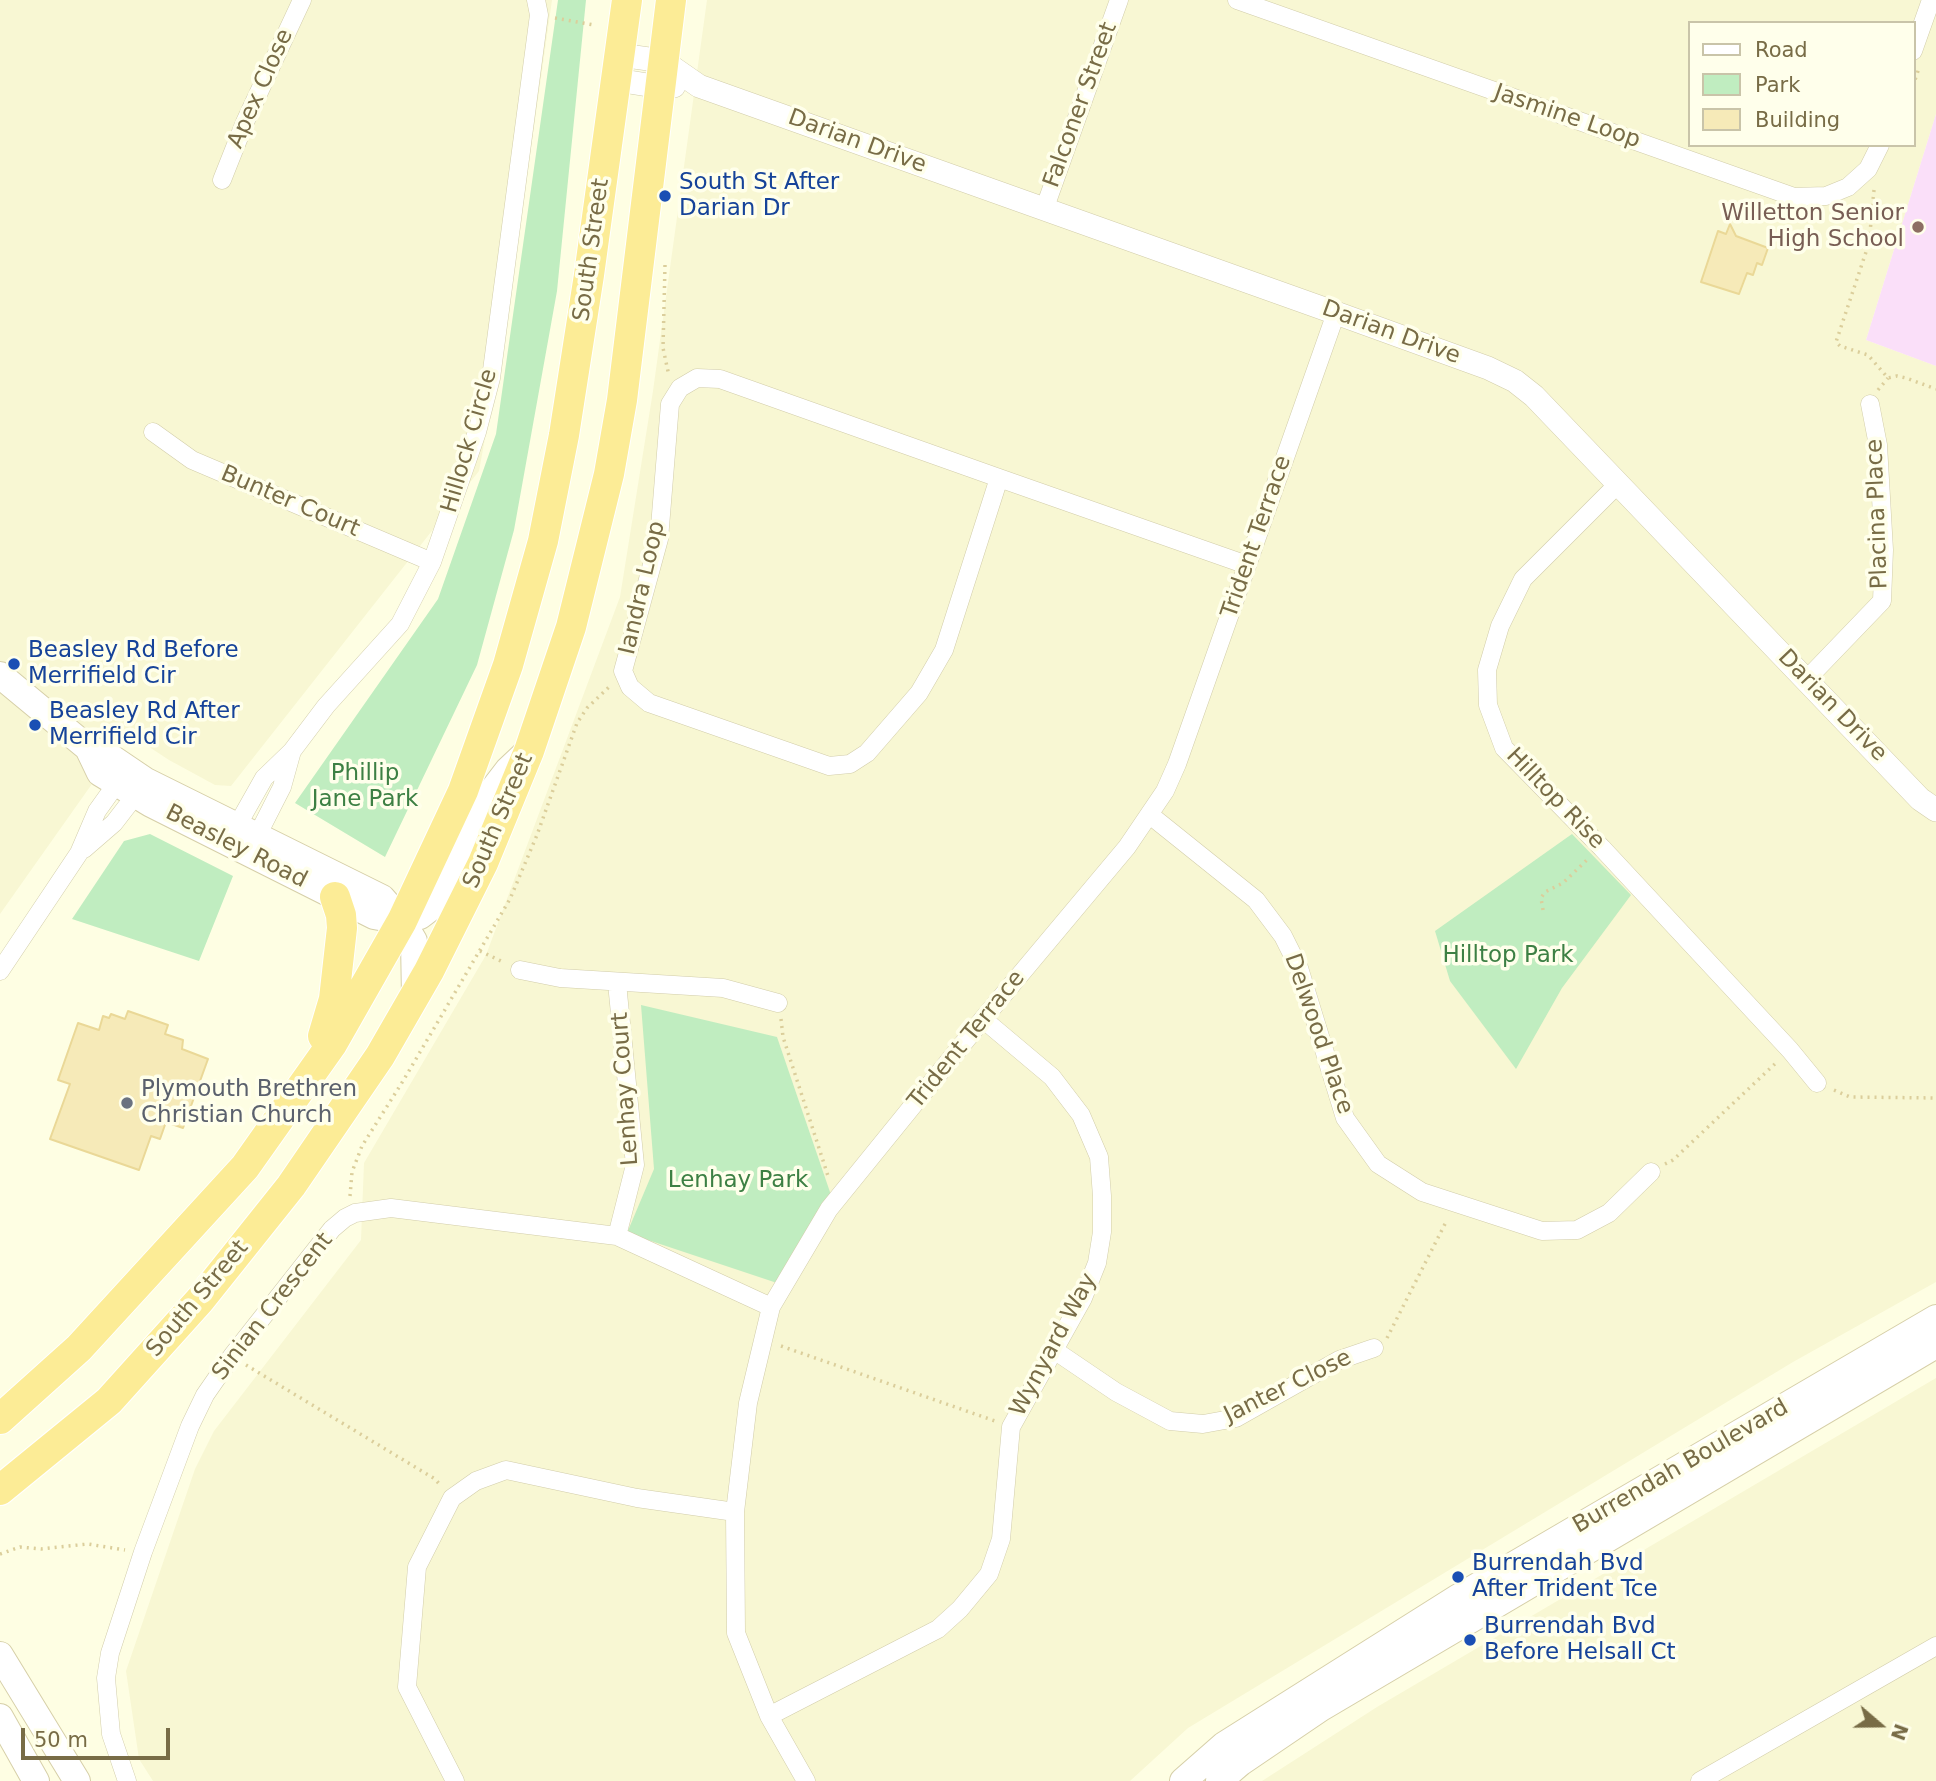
<!DOCTYPE html>
<style>
body{margin:0}
#map{position:relative;width:1936px;height:1781px;overflow:hidden;background:#fefee3;font-family:"DejaVu Sans",sans-serif}
canvas{display:block}
.legend{position:absolute;left:1688px;top:21px;width:228px;height:126px;box-sizing:border-box;background:#ffffeb;border:2px solid #c9c4a9;margin:0;padding:9px 12px;list-style:none;font-size:21px;color:#786c46}
.legend li{display:flex;align-items:center;gap:14px;height:35px}
.legend b{width:35px;border:2px solid #c9c4a9}
.north{position:absolute;left:1845px;top:1690px;width:70px;height:70px;-webkit-text-stroke:5px #ffffeb;paint-order:stroke;rotate:110deg;font-size:19px;font-weight:700;line-height:28px;text-align:center;color:#786c46}
.north::after{content:'';display:block;margin:auto;width:24px;height:32px;background:#786c46;clip-path:polygon(50% 0,100% 100%,50% 72%,0 100%)}
.scale{position:absolute;left:21px;top:1728px;width:149px;height:32px;box-sizing:border-box;border:4px solid #786c46;border-top:0;padding-left:9px;font-size:21px;line-height:24px;white-space:nowrap;color:#786c46;-webkit-text-stroke:5px #ffffeb;paint-order:stroke}
</style>
<div id="map">
<canvas width="1936" height="1781"></canvas>
<ul class="legend">
<li><b style="height:9px;background:#fff"></b>Road</li>
<li><b style="height:19px;background:#c0edc0"></b>Park</li>
<li><b style="height:19px;background:#f6eab8"></b>Building</li>
</ul>
<div class="north">N</div>
<div class="scale">50 m</div>
</div>
<script>
const context = document.querySelector('canvas').getContext('2d');
context.lineJoin = 'round';
function paint(path, color) { context.fillStyle = color; context.fill(path, 'evenodd'); }
const poly = rows => new Path2D(rows.map(r => 'M' + r).join(''));
function strokePath(path, color, width, dash) { context.strokeStyle = color; context.lineWidth = width; context.lineCap = dash ? 'butt' : 'round'; context.setLineDash(dash || []); context.stroke(path); }
function label(font, color, halo, rows, align = 'center') {
  context.font = font + ' "DejaVu Sans",sans-serif'; context.lineWidth = 7; context.setLineDash([]); context.textBaseline = 'middle'; context.strokeStyle = halo; context.fillStyle = color; for (const [text, x, y, turn = 0] of rows) {
    context.save(); context.translate(x, y); context.rotate((+turn || 0) * Math.PI / 180); context.textAlign = isNaN(turn) ? turn : align; if (halo) context.strokeText(text, 0, 0); context.fillText(text, 0, 0); context.restore();
  }
}
paint(poly([
 [0,0,552,0,506,324,479,471,231,786,215,785,169,760,128,733,0,914],
 [707,0,1936,0,1936,114,1866,340,1936,366,1936,1282,1793,1362,1188,1728,1130,1781,153,1781,139,1759,126,1671,195,1469,214,1431,361,1240,364,1163,486,955,620,597,653,391],
 [1689,23,1913,23,1913,145,1689,145],
 [1936,1378,1936,1781,1262,1781,1377,1707]
]), '#f8f7d3');
paint(poly([
 [1936,114,1936,366,1866,340]
]), '#fadff9');
paint(poly([
 [558,0,586,0,557,291,514,530,477,665,385,857,295,803,438,599,496,434],
 [150,834,233,876,199,961,72,919,124,841],
 [1572,834,1631,895,1562,988,1516,1069,1450,981,1435,931],
 [641,1005,777,1037,831,1195,783,1285,627,1233,654,1169]
]), '#c0edc0');
const building = poly([
 [1730,224,1736,236,1768,248,1762,265,1757,263,1753,275,1747,273,1739,294,1701,282,1718,231,1726,234,1730,224],
 [128,1011,168,1025,165,1034,183,1040,182,1049,208,1059,183,1128,166,1122,160,1139,151,1136,139,1170,50,1139,70,1084,58,1080,78,1023,99,1030,103,1016,109,1018,111,1014,125,1019,128,1011]
]);
paint(building, '#f6eab8');
strokePath(building, '#ead897', 2);
const minor = poly([
 [1237,0,1794,197,1826,196,1848,187,1868,169,1880,145],
 [1913,51,1931,0],
 [222,180,245,122,302,0],
 [1044,210,1119,0],
 [153,432,192,460,432,562],
 [999,478,720,379,697,378,680,388,670,404,659,539,623,671,630,687,649,703,829,766,850,764,867,753,919,693,944,650,999,478,1247,565],
 [1619,483,1523,579,1500,626,1487,670,1488,705,1504,748,1602,848,1790,1050,1817,1083],
 [1807,679,1882,601,1884,550,1878,445,1870,404],
 [1150,815,1256,900,1283,936,1299,968,1345,1118,1378,1164,1422,1192,1542,1231,1577,1230,1609,1213,1651,1172],
 [233,833,264,778,292,751,326,706,400,624,432,562,477,432,491,378,539,15,536,0],
 [253,844,282,787,292,751],
 [84,849,114,823,141,788],
 [520,970,560,978,723,988,778,1003],
 [0,971,79,853,97,811,122,776],
 [617,1236,635,1165,617,983],
 [1054,1350,1116,1392,1170,1421,1203,1424,1236,1418,1339,1360,1374,1348],
 [769,1716,938,1629,960,1609,989,1574,1001,1539,1011,1427,1083,1298,1097,1263,1102,1232,1102,1196,1099,1157,1081,1115,1052,1077,983,1019],
 [127,1781,111,1734,106,1678,110,1653,143,1552,190,1426,205,1395,232,1356,332,1229,345,1218,355,1213,391,1208,617,1236,771,1307],
 [455,1781,407,1687,417,1567,452,1498,476,1481,506,1470,637,1498,735,1512],
 [806,1781,769,1716,736,1633,735,1512,748,1403,771,1307,829,1209,983,1019,1127,847,1165,791,1177,764,1336,313],
 [1700,1781,1936,1646]
]);
const tertiary = poly([
 [620,55,663,61,699,86,1336,313,1488,368,1515,381,1534,396,1920,799,1936,810],
 [617,80,660,87,674,86]
]);
const secondary = poly([
 [0,675,88,748,112,758,146,781,382,898,402,921,414,941,415,997],
 [88,748,100,773,151,804,374,916,402,921,420,916,437,903,485,800,508,770,525,754],
 [0,1655,77,1781],
 [0,1717,36,1781],
 [1183,1781,1224,1745,1457,1598,1936,1318],
 [1219,1781,1240,1763,1321,1708,1936,1345]
]);
const trunk = poly([
 [323,1036,334,999,342,928,341,915,335,897],
 [0,1419,79,1348,245,1167,332,1044,402,921,463,791,508,665,543,541,564,435,589,275,627,0],
 [0,1490,109,1401,200,1300,291,1186,380,1056,429,971,483,863,529,751,571,627,609,474,622,400,671,0]
]);
strokePath(minor, '#d2cdaa', 19);
strokePath(tertiary, '#d2cdaa', 24);
strokePath(secondary, '#d6cfa8', 28);
strokePath(trunk, '#fff', 32);
strokePath(poly([
 [555,18,594,25],
 [1913,86,1919,68],
 [1874,190,1869,243,1836,342,1840,346,1868,355,1888,378,1897,376,1906,378,1936,389],
 [665,265,663,348,669,376],
 [1878,390,1888,378],
 [1543,910,1541,898,1545,892,1563,883,1589,858],
 [480,951,503,962],
 [781,1019,783,1037,829,1179],
 [1834,1090,1850,1097,1936,1098],
 [1665,1164,1673,1160,1778,1061],
 [350,1196,352,1172,362,1146,403,1081,510,899,537,835,577,723,587,708,609,687],
 [1387,1338,1447,1220],
 [781,1346,995,1421],
 [246,1365,435,1479,441,1486],
 [0,1554,20,1547,41,1549,88,1544,125,1550]
]), '#dbce9b', 3.5, [2, 5]);
strokePath(minor, '#fff', 18);
strokePath(tertiary, '#fff', 23);
strokePath(secondary, '#fff', 26);
strokePath(trunk, '#fcec96', 30);
for (const [x, y, r, color] of [
 [665,196,7,"#1a4fb4"],
 [1918,227,7,"#8d6e63"],
 [14,664,7,"#1a4fb4"],
 [35,725,7,"#1a4fb4"],
 [127,1103,7,"#6b7280"],
 [1458,1577,7,"#1a4fb4"],
 [1470,1640,7,"#1a4fb4"]
]) { const dot = new Path2D(); dot.arc(x, y, r, 0, 2 * Math.PI); context.fillStyle = color; context.fill(dot); strokePath(dot, '#ffffeb', 2.5); }
label('23px', '#786c46', '#ffffeb', [
 ["Apex Close",261,89,-66],
 ["Falconer Street",1081,105,-70],
 ["Jasmine Loop",1567,117,19],
 ["Darian Drive",857,142,20],
 ["South Street",592,250,-82],
 ["Darian Drive",1391,333,20],
 ["Hillock Circle",470,441,-74],
 ["Bunter Court",290,502,23],
 ["Placina Place",1878,514,-92],
 ["Trident Terrace",1257,537,-71],
 ["Iandra Loop",643,588,-77],
 ["Darian Drive",1832,706,46],
 ["Hilltop Rise",1555,799,46],
 ["South Street",499,821,-67],
 ["Beasley Road",236,847,27],
 ["Delwood Place",1318,1034,71],
 ["Trident Terrace",967,1040,-51],
 ["Lenhay Court",626,1089,-94],
 ["South Street",198,1299,-50],
 ["Sinian Crescent",273,1307,-52],
 ["Wynyard Way",1054,1345,-62],
 ["Janter Close",1288,1387,-26],
 ["Burrendah Boulevard",1681,1467,-30]
]);
label('23px', '#164399', '#ffffeb', [
 ["South St After",679,183],
 ["Darian Dr",679,209],
 ["Beasley Rd Before",28,651],
 ["Merrifield Cir",28,677],
 ["Beasley Rd After",49,712],
 ["Merrifield Cir",49,738],
 ["Burrendah Bvd",1472,1564],
 ["After Trident Tce",1472,1590],
 ["Burrendah Bvd",1484,1627],
 ["Before Helsall Ct",1484,1653]
], 'left');
label('23px', '#785e54', '#ffffeb', [
 ["Willetton Senior",1904,214],
 ["High School",1904,240]
], 'right');
label('23px', '#3d8044', '#ffffeb', [
 ["Phillip",365,774],
 ["Jane Park",365,800],
 ["Hilltop Park",1508,956],
 ["Lenhay Park",738,1181]
]);
label('23px', '#5b616d', '#ffffeb', [
 ["Plymouth Brethren",141,1090],
 ["Christian Church",141,1116]
], 'left');
</script>
